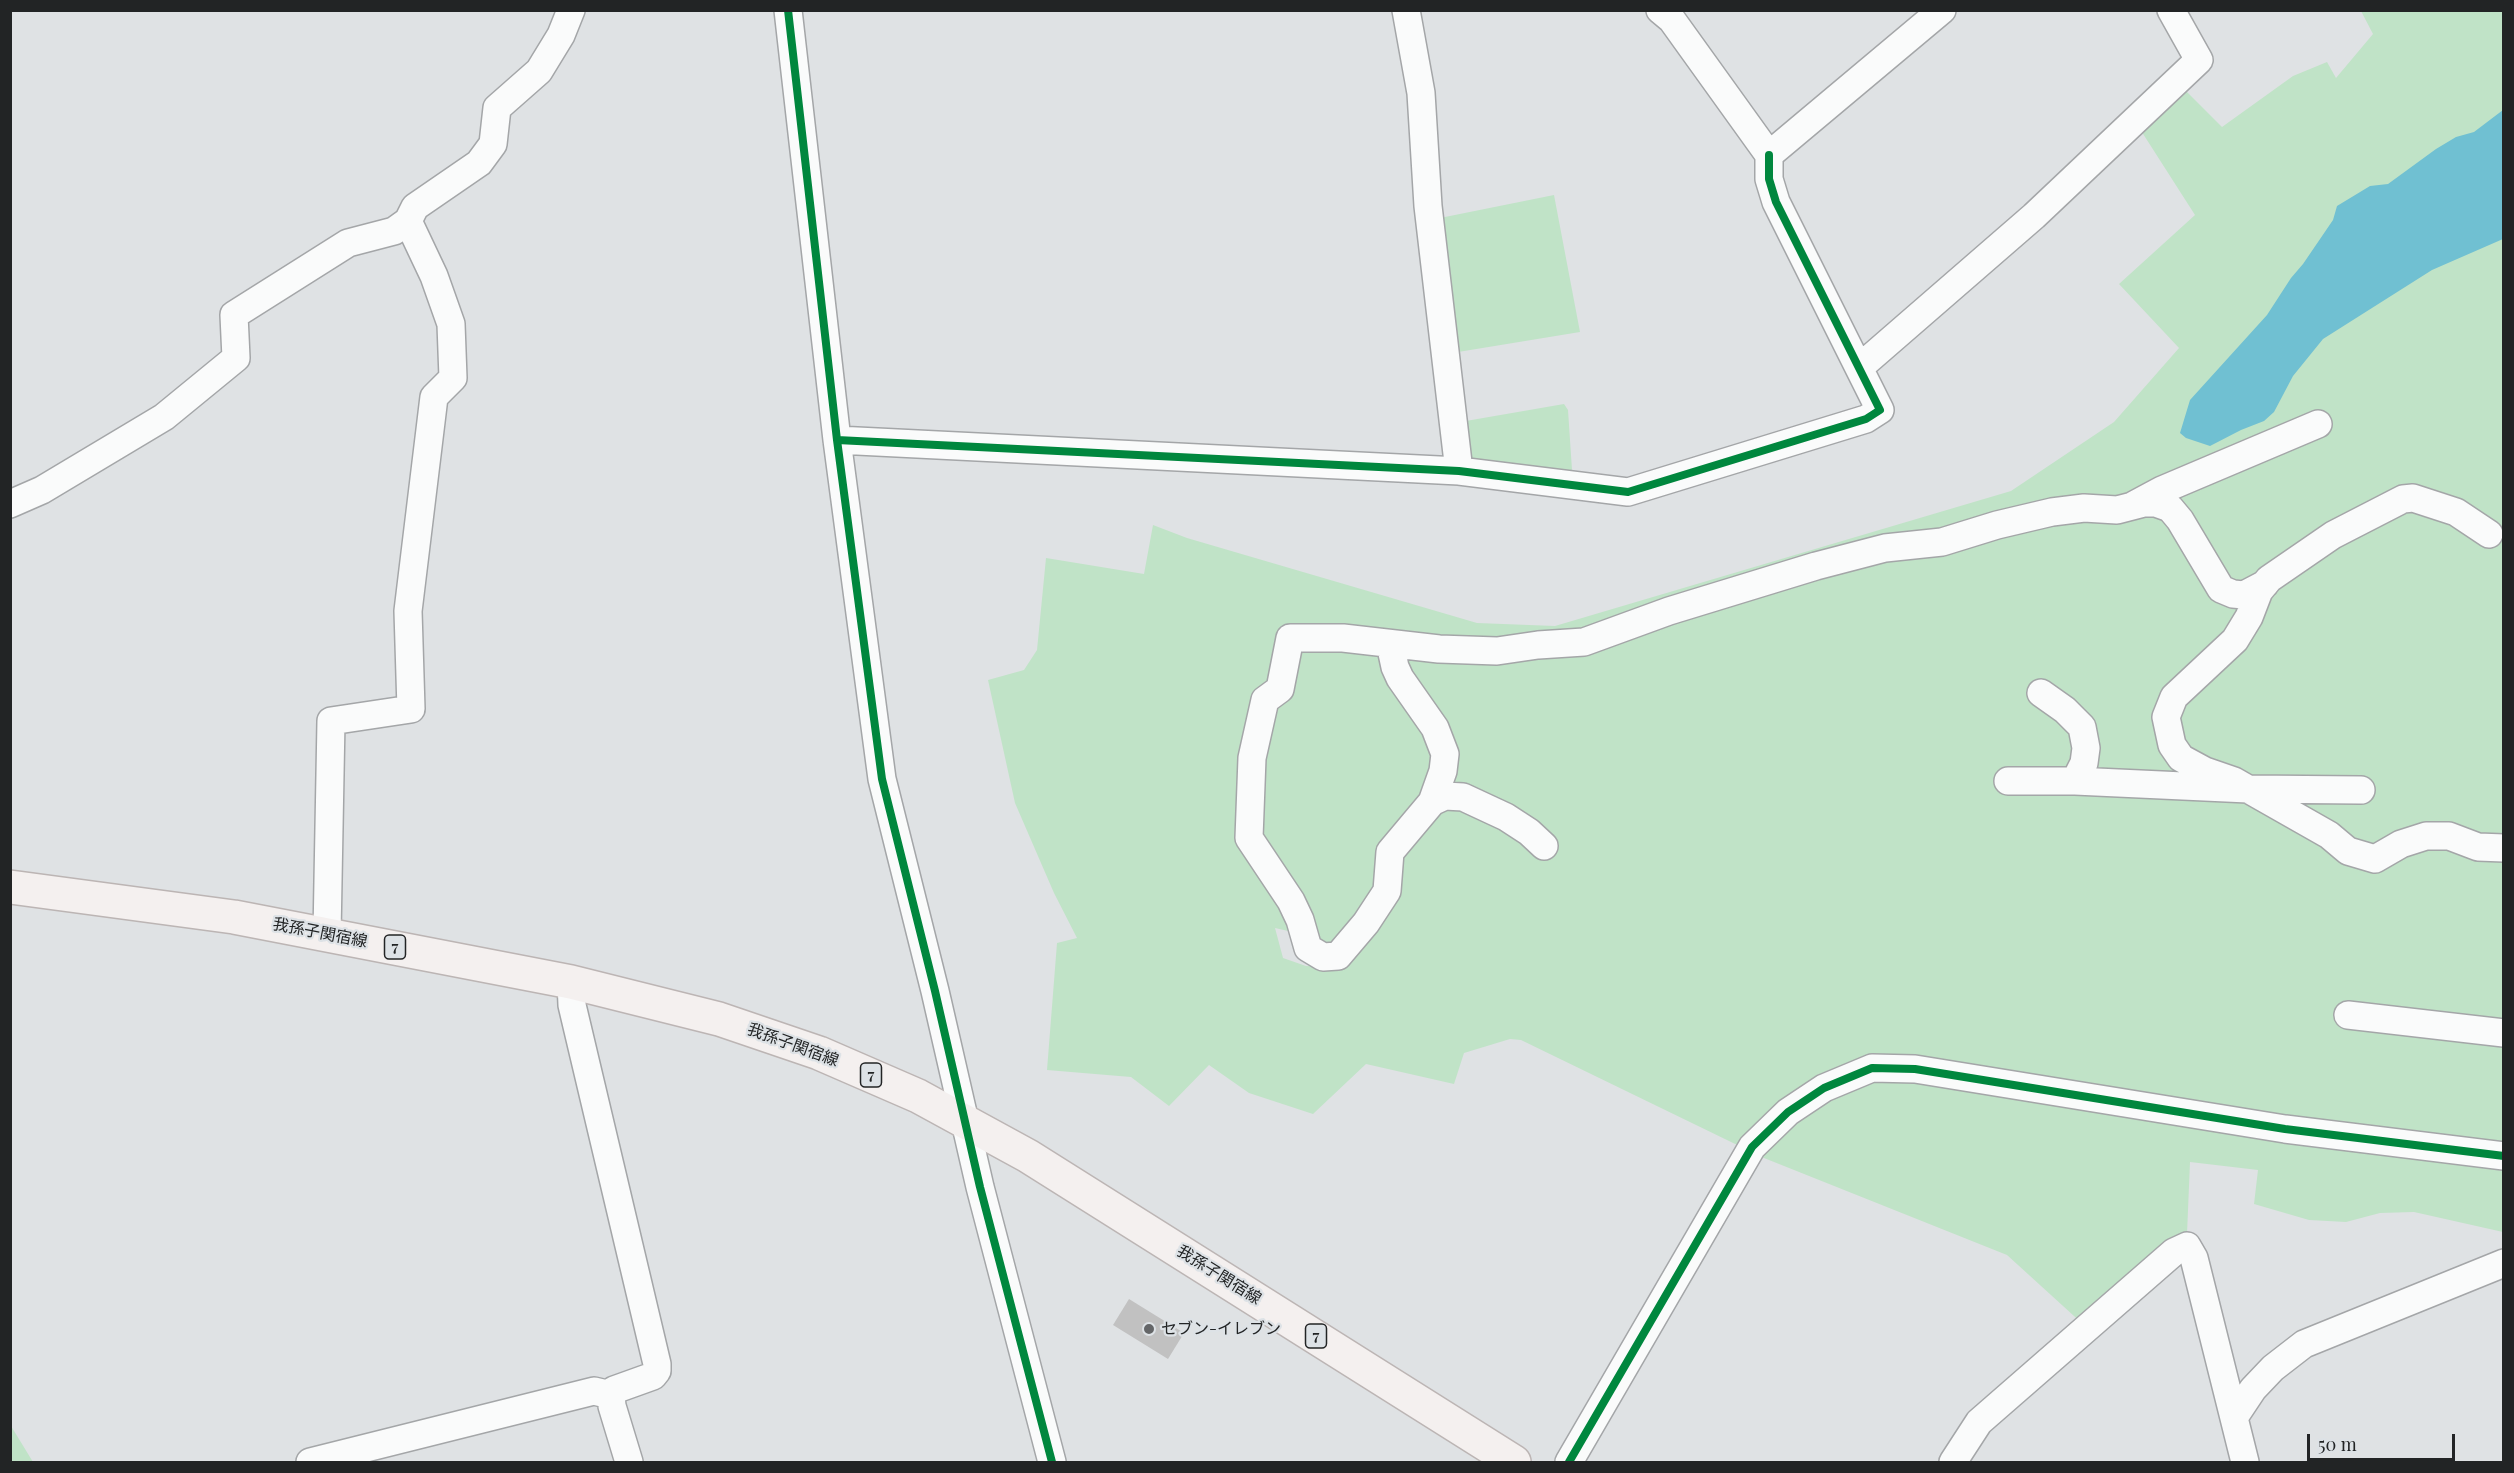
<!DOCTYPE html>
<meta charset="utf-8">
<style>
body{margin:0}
#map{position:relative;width:2514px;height:1473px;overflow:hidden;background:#dfe2e4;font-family:"Playfair Display",serif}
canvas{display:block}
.frame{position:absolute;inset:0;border:12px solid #222425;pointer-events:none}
.scale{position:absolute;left:2307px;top:1434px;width:148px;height:27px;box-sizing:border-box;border:3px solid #222425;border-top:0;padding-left:8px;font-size:18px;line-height:21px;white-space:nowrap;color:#222425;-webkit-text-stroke:4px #dde2e6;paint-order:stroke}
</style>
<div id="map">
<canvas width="2514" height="1473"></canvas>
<div class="frame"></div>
<div class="scale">50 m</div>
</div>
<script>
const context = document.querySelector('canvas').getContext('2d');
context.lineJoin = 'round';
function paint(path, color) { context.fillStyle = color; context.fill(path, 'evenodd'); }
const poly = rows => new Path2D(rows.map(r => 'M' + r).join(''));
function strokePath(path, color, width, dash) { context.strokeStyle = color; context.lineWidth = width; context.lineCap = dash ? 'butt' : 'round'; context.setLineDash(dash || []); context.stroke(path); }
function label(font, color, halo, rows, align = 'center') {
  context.font = font + ' "Playfair Display","Noto Sans JP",serif'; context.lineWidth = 4.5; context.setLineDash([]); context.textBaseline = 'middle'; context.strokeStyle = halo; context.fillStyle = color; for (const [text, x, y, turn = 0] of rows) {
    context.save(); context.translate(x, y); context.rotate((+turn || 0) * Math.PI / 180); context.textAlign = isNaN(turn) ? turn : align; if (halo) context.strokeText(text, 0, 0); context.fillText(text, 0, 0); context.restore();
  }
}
paint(poly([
 [2361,11,2503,11,2503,1232,2414,1212,2380,1213,2346,1222,2309,1220,2254,1204,2258,1170,2190,1162,2187,1234,2085,1326,2007,1255,1764,1158,1521,1040,1510,1039,1464,1053,1454,1084,1366,1064,1313,1114,1249,1093,1209,1065,1169,1106,1131,1077,1047,1070,1057,943,1077,938,1054,893,1015,803,988,680,1024,670,1037,650,1046,558,1144,574,1153,525,1187,538,1477,623,1555,626,2011,491,2114,422,2179,348,2119,284,2195,215,2138,126,2181,86,2222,127,2293,76,2327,62,2336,78,2373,34],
 [1275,928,1310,936,1335,967,1306,966,1283,958],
 [1554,195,1580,332,1452,353,1435,219],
 [1564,404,1568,410,1572,470,1473,468,1460,422],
 [10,1426,11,1426,33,1462,11,1462]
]), '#c0e3c7');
paint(poly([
 [2503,110,2503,239,2432,270,2323,339,2293,376,2274,412,2264,421,2241,430,2210,446,2186,438,2180,433,2190,400,2267,315,2291,278,2303,264,2333,220,2337,206,2370,186,2388,184,2436,149,2456,137,2474,132]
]), '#70c0d2');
paint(poly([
 [1129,1299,1184,1333,1168,1359,1113,1325]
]), '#c1c1c1');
const minor = poly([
 [788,10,837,440,882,779,935,991,980,1187,1052,1462],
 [1406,10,1421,93,1428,206,1459,471],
 [1660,10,1672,20,1769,155,1942,10],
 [1860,367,2034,216,2199,60,2171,10],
 [837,440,1459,471,1628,492,1866,419,1880,410,1776,202,1769,179,1769,155],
 [10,504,42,490,164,417,236,358,234,315,348,243,394,231,408,221,415,207,479,163,493,144,497,108,539,71,561,35,571,10],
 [2134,505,2162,490,2318,424],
 [2489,534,2456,512,2413,498,2403,499,2333,535,2269,579,2259,591,2249,617,2235,640,2174,697,2166,717,2172,745,2181,758,2205,771,2234,781,2248,789,2329,835,2348,851,2375,859,2401,844,2426,836,2449,836,2478,847,2504,848],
 [1390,644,1395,667,1400,678,1435,728,1445,754,1443,771,1432,802,1390,852,1387,891,1366,923,1338,956,1323,957,1308,948,1300,920,1291,901,1249,838,1252,758,1265,700,1280,689,1290,638,1343,638,1439,649,1497,651,1538,645,1584,642,1669,611,1816,566,1885,548,1942,542,1997,525,2052,512,2084,508,2117,510,2144,503,2156,503,2170,508,2180,520,2221,589,2233,594,2244,595,2265,584],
 [2041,693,2065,710,2082,727,2086,748,2084,763,2075,781],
 [2008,781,2075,781,2248,789,2361,790],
 [1432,802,1445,796,1463,797,1506,817,1529,832,1544,846],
 [327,934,331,721,411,709,408,611,434,397,453,378,451,324,434,276,408,221],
 [571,982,572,1005,657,1364,657,1371,653,1376,614,1390,611,1395,612,1406,629,1462],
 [2348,1015,2504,1033],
 [2235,1416,2253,1389,2273,1368,2304,1344,2504,1263],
 [310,1462,594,1391,611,1395],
 [1569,1462,1752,1147,1788,1112,1824,1088,1872,1068,1915,1069,2285,1129,2504,1156],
 [1953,1462,1979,1422,2174,1252,2187,1246,2194,1258,2245,1462]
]);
const major = poly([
 [10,887,234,917,571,982,719,1019,819,1053,918,1096,1028,1156,1514,1462]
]);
strokePath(minor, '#a4a6a8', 30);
strokePath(major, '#bcb5b4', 36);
strokePath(minor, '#fafbfb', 27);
strokePath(major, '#f4f0ef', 33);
strokePath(poly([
 [788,10,837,440,882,779,935,991,980,1187,1052,1462],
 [837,440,1459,471,1628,492,1866,419,1880,410,1776,202,1769,179,1769,155],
 [1569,1462,1752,1147,1788,1112,1824,1088,1872,1068,1915,1069,2285,1129,2504,1156]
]), '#00873e', 8);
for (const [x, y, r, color] of [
 [1149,1329,6,"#646668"]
]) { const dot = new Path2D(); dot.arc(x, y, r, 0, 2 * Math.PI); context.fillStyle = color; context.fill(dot); strokePath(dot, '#dde2e6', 2); }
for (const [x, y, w] of [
 [395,947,21],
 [871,1075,21],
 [1316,1336,21]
]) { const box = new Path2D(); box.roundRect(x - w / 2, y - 12, w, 24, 4.5); context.fillStyle = '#dde2e6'; context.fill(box); strokePath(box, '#222425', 1.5); }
label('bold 15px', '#222425', null, [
 ["7",395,947],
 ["7",871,1075],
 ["7",1316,1336]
]);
label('16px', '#222425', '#dde2e6', [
 ["我孫子関宿線",320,933,11],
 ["我孫子関宿線",793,1045,20],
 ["我孫子関宿線",1219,1275,32]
]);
label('16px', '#222425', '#dde2e6', [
 ["セブン-イレブン",1161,1329]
], 'left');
</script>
